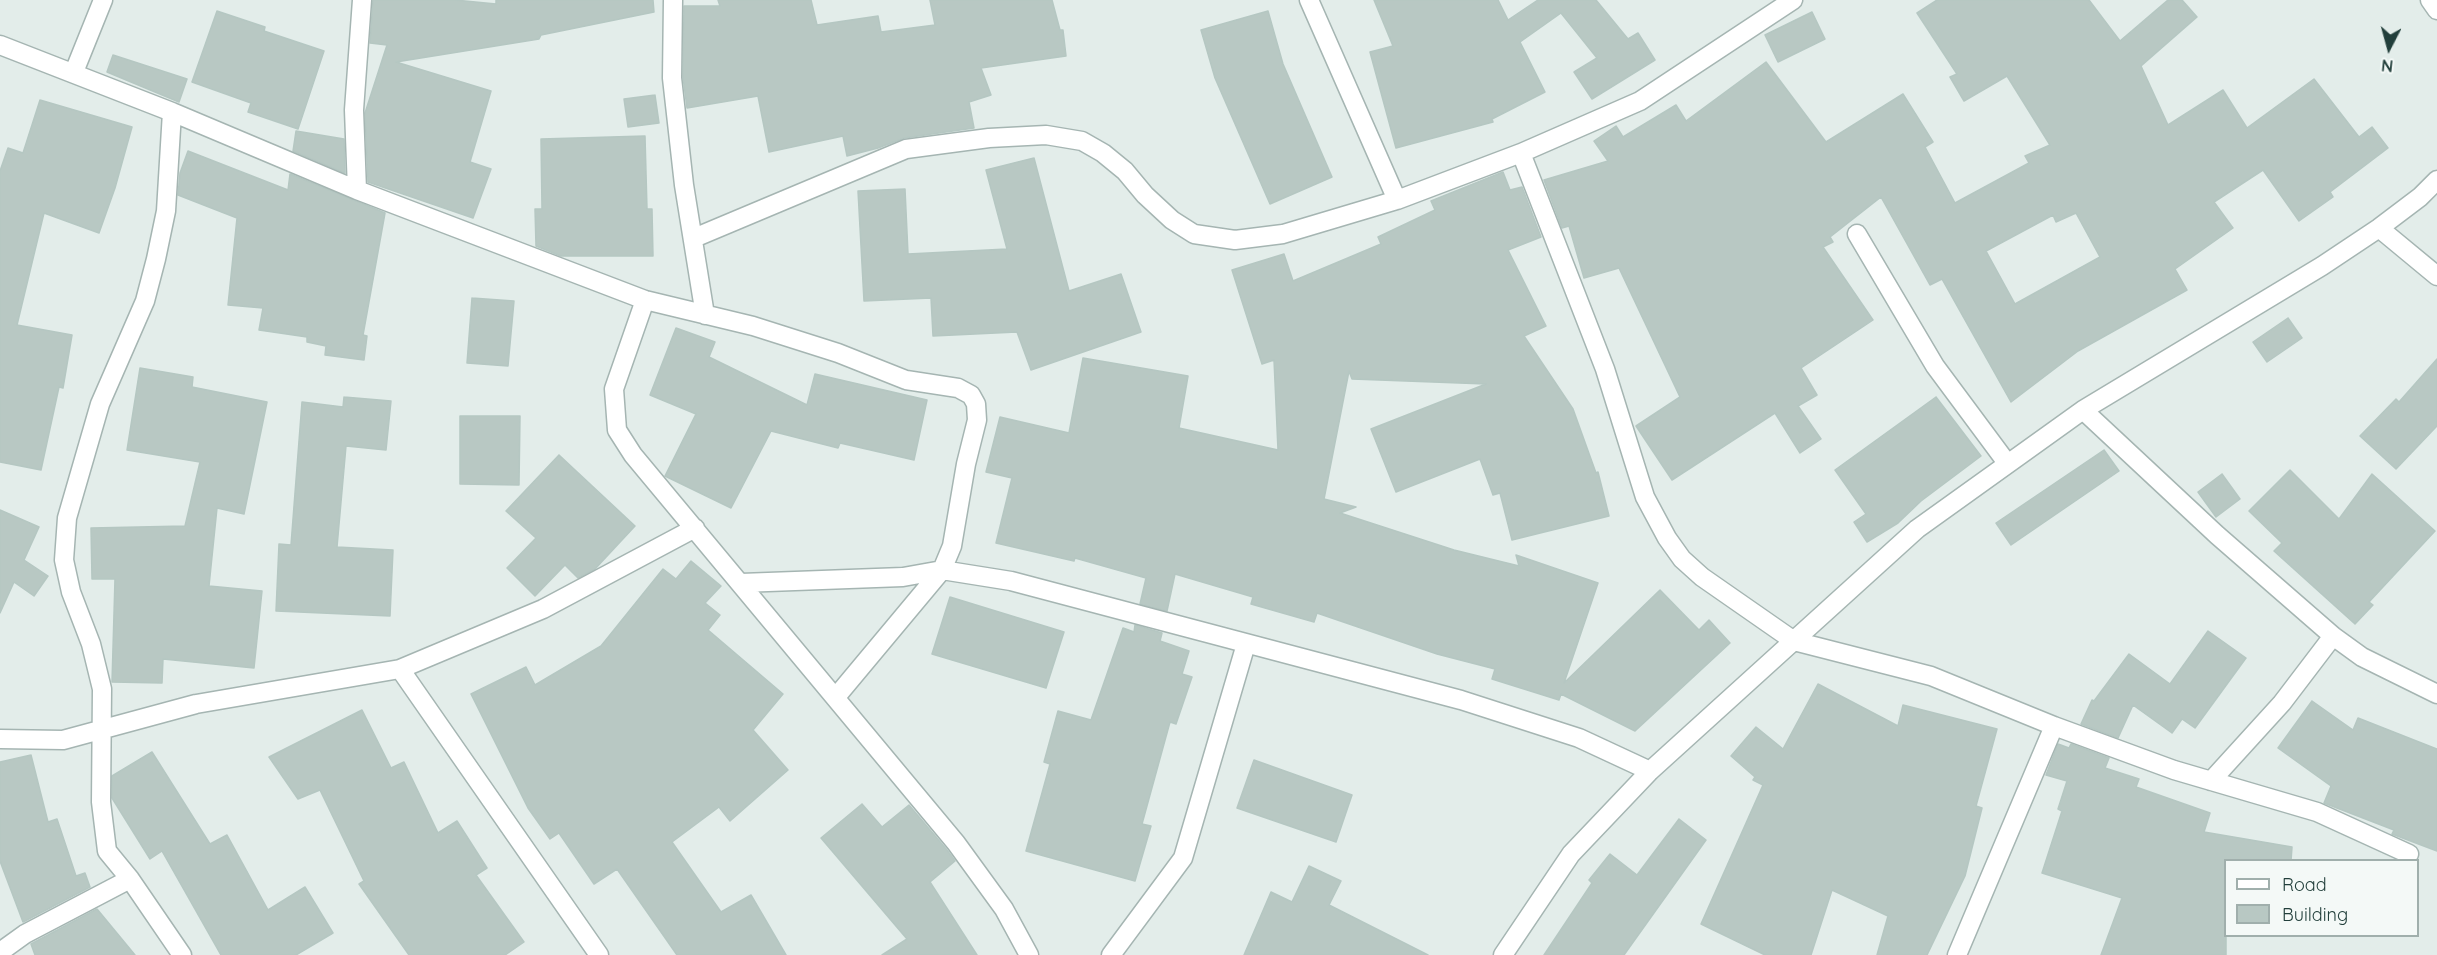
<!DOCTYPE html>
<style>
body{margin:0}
#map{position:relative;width:2437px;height:955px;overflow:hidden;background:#e3edea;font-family:Quicksand,sans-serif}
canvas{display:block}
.legend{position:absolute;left:2224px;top:859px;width:195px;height:78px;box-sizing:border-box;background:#f4f9f7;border:2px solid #a0afac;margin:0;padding:8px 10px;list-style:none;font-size:18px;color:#223f3b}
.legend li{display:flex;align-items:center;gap:12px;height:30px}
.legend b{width:30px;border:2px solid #a0afac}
.north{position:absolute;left:2359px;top:18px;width:60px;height:60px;-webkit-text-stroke:4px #f4f9f7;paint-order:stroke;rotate:186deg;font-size:16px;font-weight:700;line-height:24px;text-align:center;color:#223f3b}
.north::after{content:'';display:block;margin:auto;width:21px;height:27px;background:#223f3b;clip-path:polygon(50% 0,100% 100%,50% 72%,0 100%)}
</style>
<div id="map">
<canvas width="2437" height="955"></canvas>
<ul class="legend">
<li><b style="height:8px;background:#fff"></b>Road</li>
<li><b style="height:16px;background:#b8c8c3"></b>Building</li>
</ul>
<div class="north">N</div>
</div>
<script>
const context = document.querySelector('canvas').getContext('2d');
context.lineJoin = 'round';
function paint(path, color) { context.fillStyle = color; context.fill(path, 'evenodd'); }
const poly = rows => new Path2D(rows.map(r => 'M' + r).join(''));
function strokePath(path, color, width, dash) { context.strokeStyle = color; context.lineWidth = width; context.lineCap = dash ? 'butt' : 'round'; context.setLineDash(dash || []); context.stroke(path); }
const building = poly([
 [373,0,455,0,496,4,496,0,653,0,654,12,541,35,539,39,396,62,491,91,470,162,491,169,473,218,368,182,365,113,387,45,370,43,373,0],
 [718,0,811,0,817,25,878,16,881,32,935,25,930,0,1052,0,1060,30,1063,30,1066,56,981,68,991,95,969,102,974,128,904,138,878,148,847,156,843,136,769,152,758,96,687,108,683,77,684,6,720,6,718,0],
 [1374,0,1498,0,1508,20,1538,0,1596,0,1628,39,1638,33,1655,60,1592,99,1574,72,1597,58,1561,13,1520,42,1545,92,1492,119,1493,122,1396,148,1370,52,1393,46,1374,0],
 [1937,0,2089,0,2120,41,2168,0,2182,0,2197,17,2141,66,2168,125,2223,90,2247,128,2314,79,2359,137,2372,127,2388,148,2330,192,2333,197,2299,221,2263,170,2214,202,2233,228,2175,269,2187,290,2078,351,2011,402,1942,279,1930,285,1881,197,1830,237,1833,242,1823,247,1873,320,1801,368,1817,395,1798,406,1821,439,1800,453,1775,413,1672,480,1636,426,1680,397,1619,268,1584,278,1569,226,1562,228,1544,180,1608,161,1594,141,1616,126,1623,137,1676,105,1686,121,1766,62,1826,142,1903,94,1933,142,1925,147,1955,203,2029,163,2025,156,2050,145,2007,76,1964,101,1950,77,1957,74,1917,13,1937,0],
 [2076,213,2100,257,2015,304,1986,251,2053,215,2056,222,2076,213],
 [217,11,265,27,264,31,324,51,298,129,248,112,251,103,192,82,217,11],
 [1268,11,1283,64,1332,177,1270,204,1215,78,1201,30,1268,11],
 [1812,12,1825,39,1778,62,1765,35,1812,12],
 [113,55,187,79,179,102,107,72,113,55],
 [655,95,659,123,628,127,624,99,655,95],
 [40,100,132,127,115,188,99,233,44,213,17,325,72,335,63,388,59,387,41,470,0,462,0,171,8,148,23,153,40,100],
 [296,131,344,139,345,173,293,151,296,131],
 [645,136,647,209,652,209,653,256,561,256,536,246,535,209,542,209,541,139,645,136],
 [188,151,288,190,290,174,385,213,363,335,367,336,364,360,325,355,326,346,307,342,307,337,259,330,263,308,228,305,237,218,178,195,180,173,188,151],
 [1034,158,1069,291,1121,274,1141,332,1031,370,1017,332,933,336,931,298,864,301,858,191,905,189,908,254,1007,249,986,170,1034,158],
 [1503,172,1510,190,1522,187,1541,237,1508,250,1546,326,1524,336,1573,409,1596,473,1598,472,1609,516,1512,540,1500,493,1493,495,1480,459,1396,492,1371,429,1486,384,1352,379,1349,371,1324,499,1356,507,1340,513,1454,550,1519,566,1516,555,1598,583,1564,683,1660,590,1699,630,1709,620,1730,643,1635,731,1561,694,1559,700,1492,679,1495,669,1437,654,1317,613,1314,622,1251,604,1253,597,1175,574,1167,611,1140,604,1146,578,1075,558,1074,561,996,543,1012,478,986,472,1000,417,1069,433,1083,358,1188,376,1179,428,1278,450,1274,360,1262,364,1232,270,1284,254,1293,281,1381,244,1378,237,1435,210,1431,201,1503,172],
 [472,298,514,301,508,366,467,363,472,298],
 [2288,318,2302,338,2267,362,2253,342,2288,318],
 [676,328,715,342,709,357,807,405,815,374,927,400,914,460,840,443,838,448,771,431,731,508,665,476,696,414,650,395,676,328],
 [2437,359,2437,426,2396,469,2360,436,2396,399,2399,402,2437,359],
 [140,368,193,377,192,387,267,402,244,514,217,508,209,586,262,591,254,668,163,659,162,683,112,682,115,579,92,579,91,528,185,526,200,462,127,450,140,368],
 [344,397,391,401,386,450,346,446,337,547,393,550,390,616,276,611,279,544,291,545,302,402,343,407,344,397],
 [1936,397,1981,456,1921,501,1898,523,1867,542,1854,522,1866,514,1835,470,1936,397],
 [460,416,520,416,519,485,460,484,460,416],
 [2104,450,2119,471,2011,545,1996,523,2104,450],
 [559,455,635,526,595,569,578,578,565,565,535,596,507,568,536,538,506,511,559,455],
 [2290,470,2339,519,2372,474,2435,531,2369,602,2373,605,2355,624,2274,551,2282,543,2249,511,2290,470],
 [2222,474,2240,499,2216,517,2198,492,2222,474],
 [0,510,39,527,24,560,48,576,34,596,14,582,0,613,0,510],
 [691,561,721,586,705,603,720,615,708,630,783,694,753,730,788,770,730,821,719,807,672,842,721,912,751,895,786,955,677,955,617,869,594,884,559,833,550,839,528,808,471,694,526,667,535,685,601,646,663,569,676,579,691,561],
 [950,597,1064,632,1046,688,932,654,950,597],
 [1135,625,1162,633,1160,641,1189,651,1182,674,1192,677,1176,724,1170,722,1142,824,1151,826,1135,881,1026,851,1050,764,1044,762,1058,711,1091,720,1123,628,1134,632,1135,625],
 [2208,631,2246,658,2195,728,2182,719,2172,733,2133,705,2118,738,2081,724,2092,700,2094,701,2129,654,2170,684,2208,631],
 [1818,684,1898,726,1903,705,1997,729,1976,806,1982,808,1965,876,1927,955,1877,955,1888,916,1832,890,1811,955,1765,955,1701,924,1763,785,1753,780,1755,777,1731,756,1756,727,1783,749,1818,684],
 [2312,701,2353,730,2358,718,2437,749,2437,851,2392,834,2394,830,2324,803,2331,786,2278,748,2312,701],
 [362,710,391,768,404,762,438,833,457,821,487,868,476,875,524,942,505,955,409,955,359,884,364,881,320,790,298,799,269,757,362,710],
 [2058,744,2069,748,2071,744,2109,758,2105,768,2139,779,2136,787,2210,813,2204,832,2292,847,2291,861,2226,861,2226,955,2101,955,2122,898,2042,873,2062,811,2058,809,2067,781,2046,775,2058,744],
 [152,752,210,844,227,835,268,910,305,887,333,933,296,955,221,955,162,851,150,859,112,798,112,776,152,752],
 [31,755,48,822,57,819,76,876,85,873,90,887,23,922,0,861,0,762,31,755],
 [1254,760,1352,795,1336,842,1237,808,1254,760],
 [862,804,882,827,909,805,947,850,955,861,930,882,977,955,882,955,907,939,821,838,862,804],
 [1679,819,1706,840,1624,955,1544,955,1592,883,1589,880,1610,854,1637,875,1679,819],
 [1309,866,1341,881,1329,905,1428,955,1244,955,1271,892,1292,902,1309,866],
 [97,909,135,955,35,955,31,944,97,909]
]);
paint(building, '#b8c8c3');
strokePath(building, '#b5c7c2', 1.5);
const minor = poly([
 [673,0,672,78,684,185,705,315],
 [1309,0,1397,200],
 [2430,0,2437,10],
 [0,45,172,112,357,190,645,300,753,326,838,353,906,380,958,388,971,395,976,404,977,420,966,464,952,546,942,570,836,697],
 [74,72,103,0],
 [172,112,166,211,156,259,145,301,100,404,67,518,64,560,71,592,91,644,102,689,101,802,107,851,130,879,182,955],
 [1521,153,1605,369,1645,497,1667,538,1682,559,1702,577,1794,641,1931,676,2054,726,2174,770,2317,812,2409,854],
 [357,190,354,110,362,0],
 [2379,228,2437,276],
 [1857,234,1935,366,2007,463],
 [694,238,906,149,989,138,1046,135,1082,141,1103,153,1125,171,1145,195,1172,220,1194,234,1235,240,1283,234,1397,200,1521,153,1640,101,1793,0],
 [645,300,614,389,617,430,633,455,956,843,1004,909,1029,955],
 [2083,410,2217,535,2333,636,2362,657,2437,694],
 [741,583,903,577,942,570,1011,581,1461,700,1579,738,1650,771],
 [400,669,599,955],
 [0,739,63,740,196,704,400,669,543,609,695,528],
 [2211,781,2282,703,2333,636],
 [0,952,25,934,130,879],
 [1111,955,1183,858,1246,644],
 [1503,955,1571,854,1650,771,1917,529,2083,410,2322,266,2379,228,2420,197,2437,180],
 [1957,955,2054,726]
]);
strokePath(minor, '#a5b5b2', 21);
strokePath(minor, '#fff', 18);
</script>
